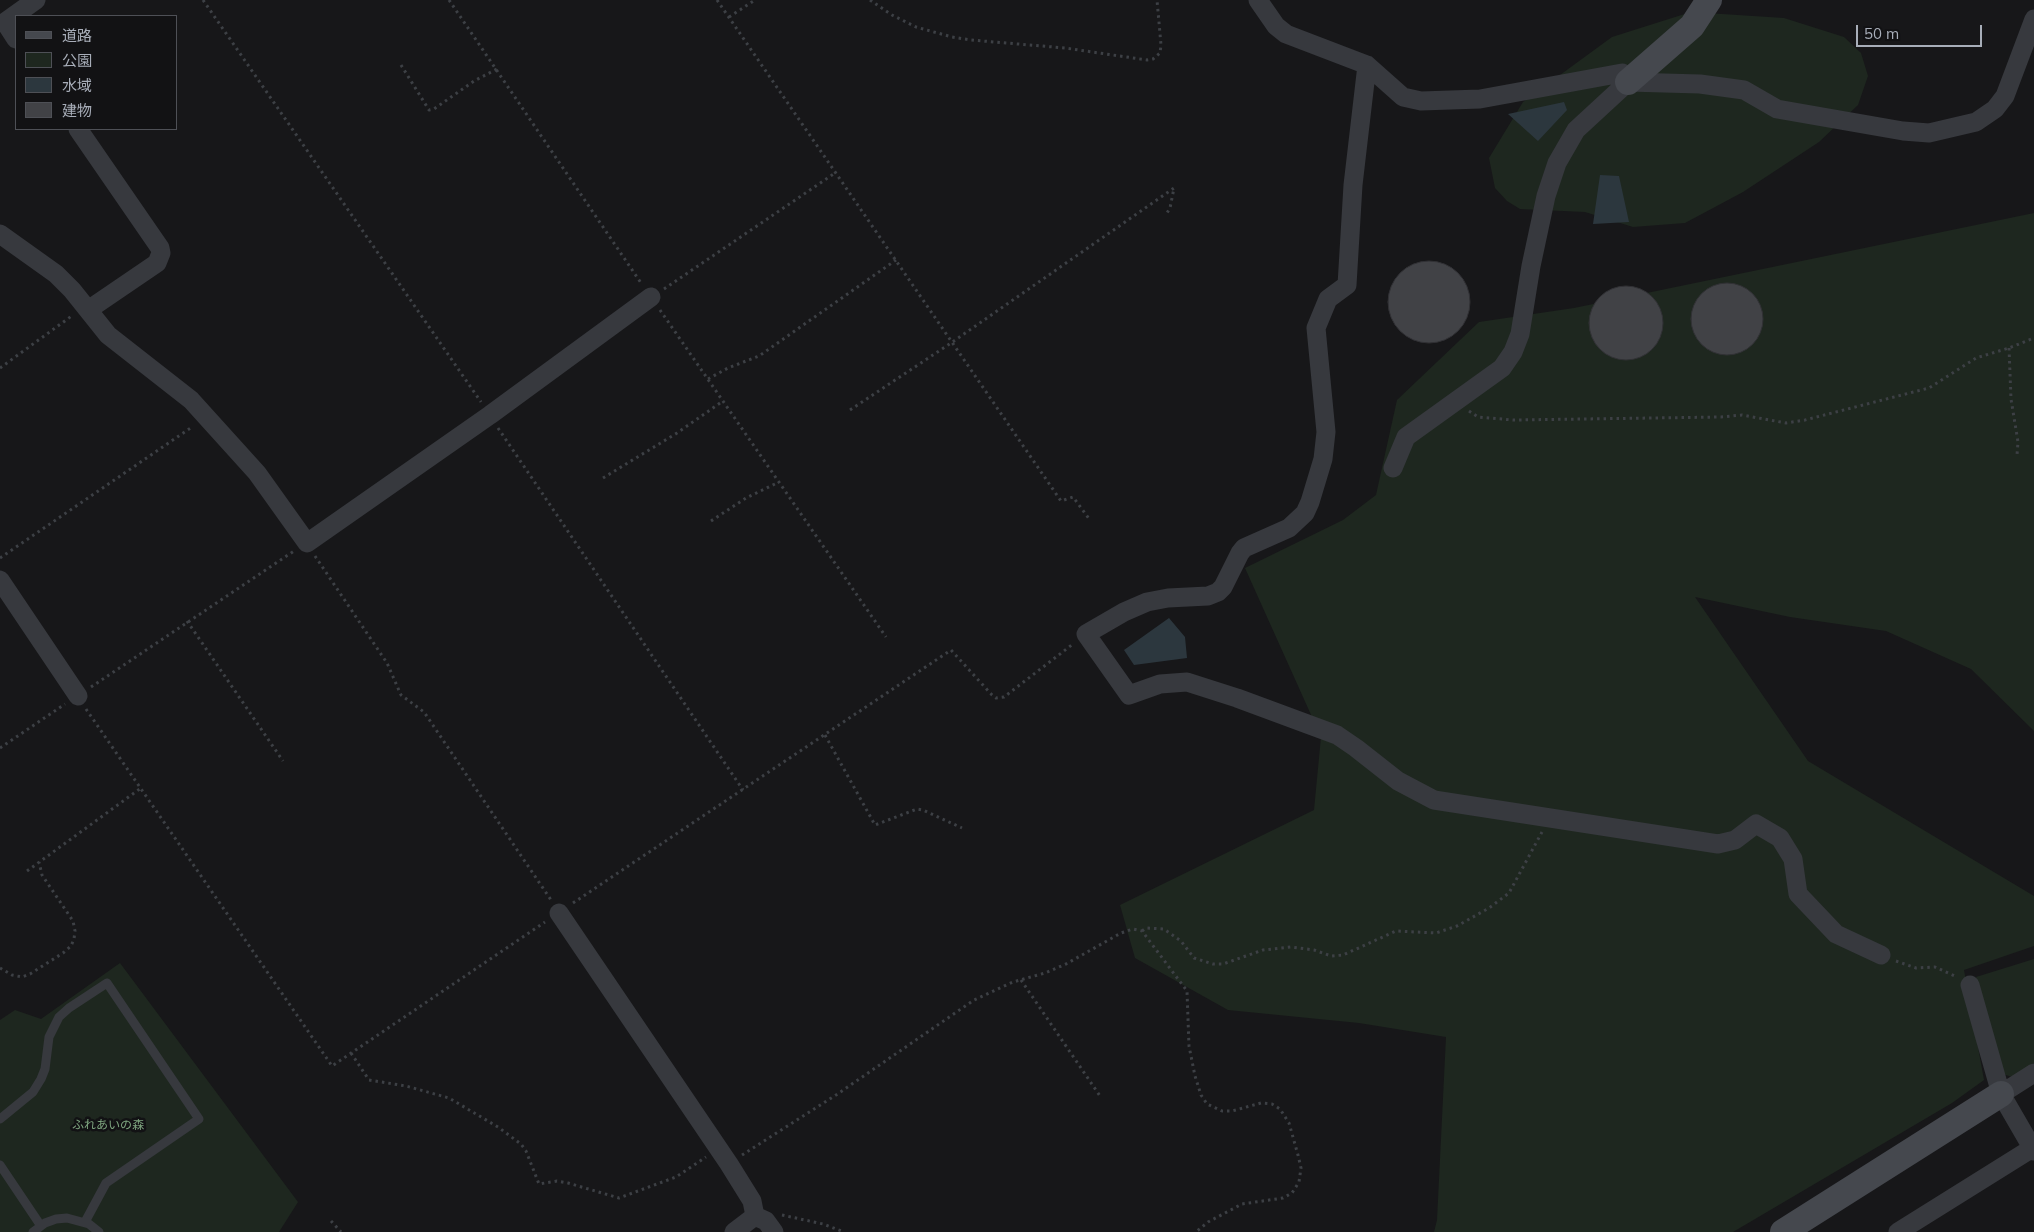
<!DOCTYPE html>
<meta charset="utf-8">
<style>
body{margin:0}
#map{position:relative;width:2034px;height:1232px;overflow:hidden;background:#171719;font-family:Mulish,"Noto Sans JP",sans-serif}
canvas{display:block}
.legend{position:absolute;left:15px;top:15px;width:162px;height:115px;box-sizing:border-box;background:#121214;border:1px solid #4e5056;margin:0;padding:6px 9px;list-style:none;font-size:15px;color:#a8aeb9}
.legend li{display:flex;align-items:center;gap:10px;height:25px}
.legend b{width:25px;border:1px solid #4e5056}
.scale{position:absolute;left:1856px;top:25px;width:126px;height:22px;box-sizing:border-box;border:2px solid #a8aeb9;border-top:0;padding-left:6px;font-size:15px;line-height:18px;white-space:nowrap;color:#a8aeb9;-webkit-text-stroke:4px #121214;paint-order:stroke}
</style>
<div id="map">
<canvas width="2034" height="1232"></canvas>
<ul class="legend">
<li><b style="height:6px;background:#45484e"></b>道路</li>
<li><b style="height:14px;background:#1e271f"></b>公園</li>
<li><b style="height:14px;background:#2c373e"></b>水域</li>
<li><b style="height:14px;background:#414246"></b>建物</li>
</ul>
<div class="scale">50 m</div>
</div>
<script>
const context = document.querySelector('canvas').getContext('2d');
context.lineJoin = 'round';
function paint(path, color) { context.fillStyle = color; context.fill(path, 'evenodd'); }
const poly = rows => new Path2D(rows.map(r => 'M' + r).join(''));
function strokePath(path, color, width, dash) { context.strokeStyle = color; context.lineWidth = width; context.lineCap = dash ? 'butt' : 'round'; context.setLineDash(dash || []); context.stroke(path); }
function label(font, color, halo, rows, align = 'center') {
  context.font = font + ' Mulish,"Noto Sans JP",sans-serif'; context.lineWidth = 5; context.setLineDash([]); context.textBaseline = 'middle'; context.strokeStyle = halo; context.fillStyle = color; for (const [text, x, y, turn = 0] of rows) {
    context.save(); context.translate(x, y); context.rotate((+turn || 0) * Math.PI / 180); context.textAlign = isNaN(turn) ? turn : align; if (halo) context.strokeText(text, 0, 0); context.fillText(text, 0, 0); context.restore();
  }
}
paint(poly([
 [1691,12,1784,18,1844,37,1861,53,1868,76,1858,105,1819,142,1743,192,1685,223,1633,227,1585,212,1520,209,1507,201,1495,188,1489,158,1523,102,1612,37],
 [2034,213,2034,731,1971,669,1886,631,1790,617,1695,597,1808,761,2034,896,2034,946,1964,970,1984,1080,1952,1103,1733,1232,1434,1232,1437,1220,1446,1037,1359,1023,1228,1010,1135,958,1120,905,1314,810,1321,737,1245,568,1343,520,1376,495,1397,400,1479,322,1574,308],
 [2034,959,2034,1063,2012,1077,2003,1074,1976,977],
 [120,963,298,1202,279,1232,0,1232,0,1020,15,1010,41,1019]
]), '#1e271f');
paint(poly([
 [1564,102,1567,110,1538,141,1508,114],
 [1600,175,1619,176,1629,222,1593,224],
 [1169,618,1185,637,1187,658,1134,665,1124,650]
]), '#2c373e');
const building = poly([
 '1388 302a41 41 0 1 1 82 0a41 41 0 1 1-82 0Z',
 '1691 319a36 36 0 1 1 72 0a36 36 0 1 1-72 0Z',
 '1589 323a37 37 0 1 1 74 0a37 37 0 1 1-74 0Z'
]);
paint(building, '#414246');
strokePath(building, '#313135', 1);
strokePath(poly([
 [203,0,481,402],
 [449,0,641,283],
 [717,0,1061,501,1073,497,1090,520],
 [870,0,892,15,916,27,952,37,971,40,1065,48,1147,60,1153,59,1160,53,1161,45,1157,0],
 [729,17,755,0],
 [401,65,429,110,434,109,474,81,497,69],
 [664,289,835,173],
 [660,310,886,637],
 [2009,348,2011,399,2018,442,2017,455],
 [0,368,73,315],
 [708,379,728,368,759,356,896,260],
 [850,410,951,343,1174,188,1170,208,1167,213],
 [1469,411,1478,417,1513,420,1721,417,1742,415,1786,423,1805,420,1929,388,1976,358,2009,348,2034,338],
 [498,428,743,790],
 [603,478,677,433,723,401],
 [711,521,746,498,779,482],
 [315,556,387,663,401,695,424,712,551,900],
 [0,558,192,427],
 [187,621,283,761],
 [91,687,294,551],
 [86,709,332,1066,545,922],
 [825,735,875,825,917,809,923,810,962,828],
 [0,748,65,704],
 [27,871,141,788],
 [573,903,951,650,992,695,996,698,1004,697,1073,644],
 [1142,931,1146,928,1164,929,1181,941,1194,958,1213,964,1223,964,1263,950,1291,947,1314,950,1331,956,1343,955,1396,931,1436,933,1457,926,1489,908,1509,893,1542,832],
 [1896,961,1916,968,1935,967,1957,977],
 [0,968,12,975,22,977,30,974,63,953,71,946,74,939,75,931,73,921,42,875,39,862],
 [1021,980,1100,1096],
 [351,1053,369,1080,406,1086,449,1098,498,1127,521,1144,526,1151,539,1184,557,1181,568,1183,619,1198,676,1177,706,1157],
 [742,1155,836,1095,974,1000,1013,982,1045,973,1066,964,1121,933,1133,929,1142,931,1187,991,1189,1046,1195,1076,1201,1095,1207,1104,1222,1111,1232,1111,1261,1103,1272,1104,1280,1109,1289,1123,1298,1155,1301,1168,1299,1182,1292,1193,1283,1198,1242,1204,1208,1222,1196,1232],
 [782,1215,823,1224,844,1232],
 [331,1221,341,1232]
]), '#3d4045', 3, [2.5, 4]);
strokePath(poly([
 [0,1119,33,1092,41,1079,45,1069,49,1037,59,1017,69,1008,107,983,199,1119,106,1183,85,1222],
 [0,1165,41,1226],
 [33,1232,45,1223,56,1219,67,1218,89,1224,99,1232]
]), '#37393e', 9);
strokePath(poly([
 [1258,0,1276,26,1286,34,1367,65,1403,97,1421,101,1480,99,1622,73,1628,82],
 [16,39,5,22,36,0],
 [1367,65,1353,185,1347,285,1328,299,1316,328,1326,432,1323,459,1310,502,1305,513,1289,528,1244,548,1240,553,1223,587,1218,592,1208,596,1168,598,1147,602,1124,612,1086,634,1129,695,1160,684,1187,682,1237,698,1337,735,1356,748,1398,781,1434,800,1718,844,1735,840,1756,824,1780,838,1793,859,1798,894,1836,934,1881,955],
 [78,129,160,248,161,253,157,263,88,310],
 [0,234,56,274,72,290,108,335,191,400,257,473,307,543,490,415,651,297],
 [1393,468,1406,437,1502,368,1513,352,1520,334,1531,266,1546,196,1557,163,1576,130,1628,82,1700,84,1744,90,1777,109,1903,131,1929,133,1976,122,1995,109,2005,96,2034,19],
 [0,580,78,696],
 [559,913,729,1164,752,1201,755,1216,734,1232],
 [1970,985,2001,1094,2034,1151],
 [2001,1094,2034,1073],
 [755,1216,766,1221,774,1232],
 [1898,1232,2034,1147]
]), '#37393e', 19);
strokePath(poly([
 [1628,82,1692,26,1709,0],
 [1783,1232,2001,1094]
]), '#45484e', 26);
label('12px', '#7ea57f', '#121214', [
 ["ふれあいの森",108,1125]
]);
</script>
